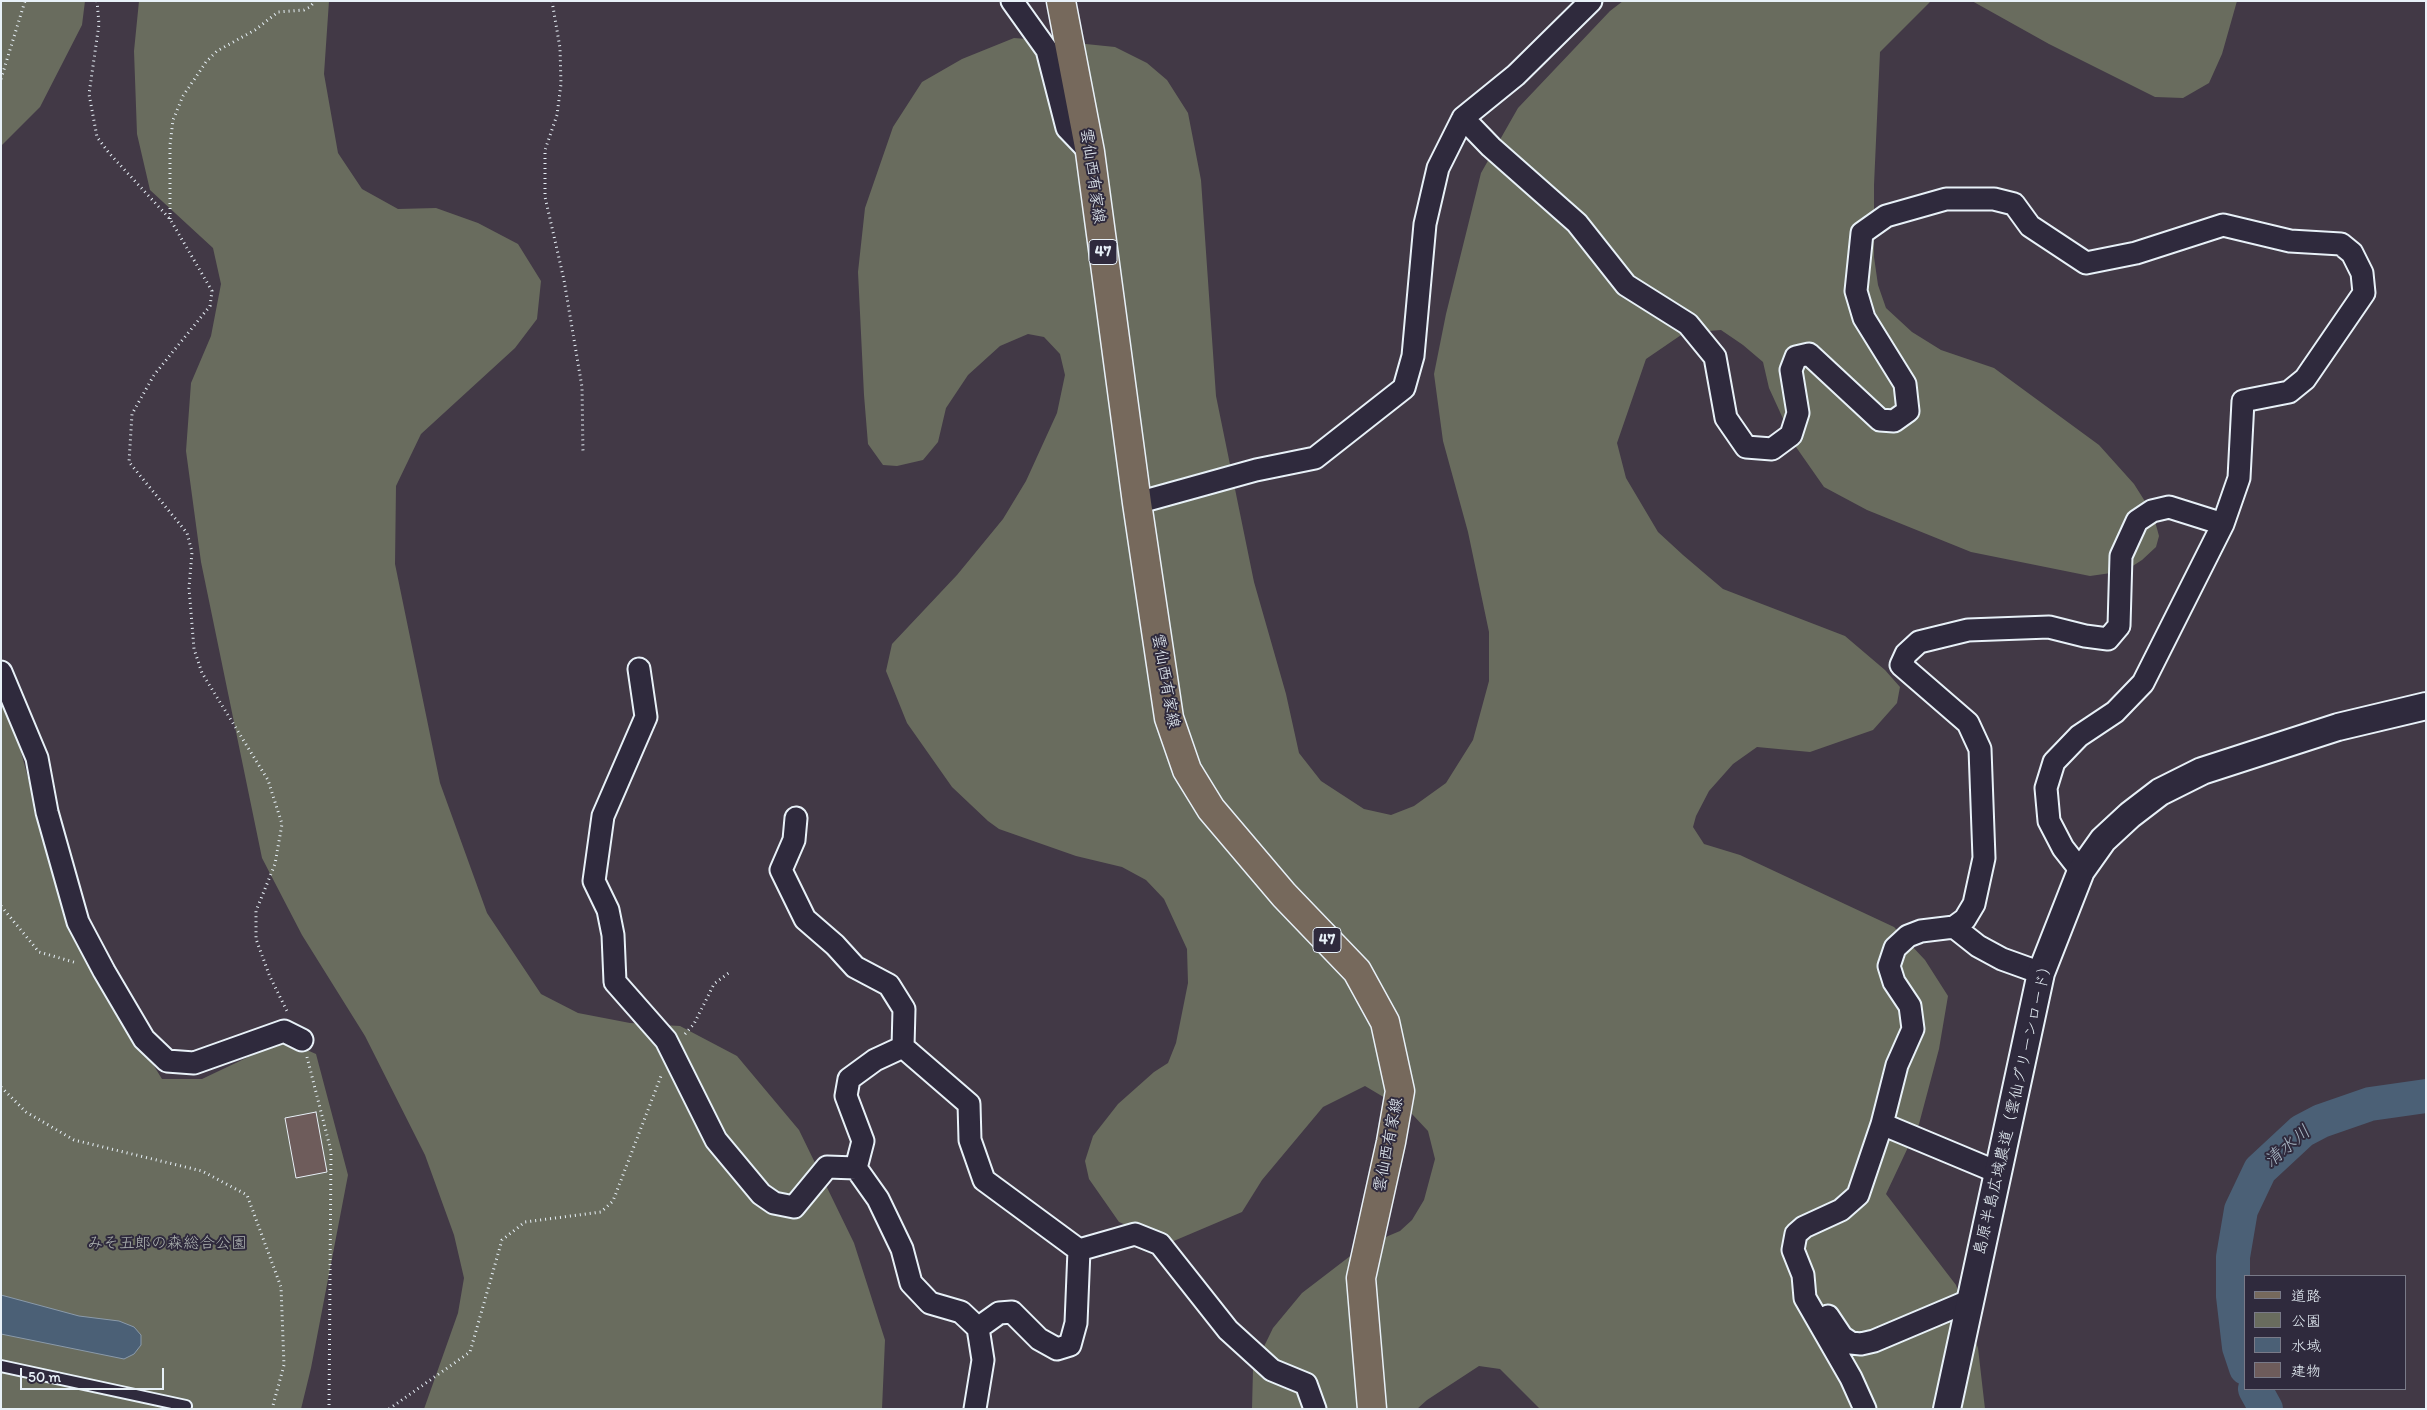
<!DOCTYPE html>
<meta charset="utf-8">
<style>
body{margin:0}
#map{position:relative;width:2427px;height:1410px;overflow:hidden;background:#423946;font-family:Itim,"Klee One",sans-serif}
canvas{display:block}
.frame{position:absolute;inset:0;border:2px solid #e8f1f8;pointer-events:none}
.legend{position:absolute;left:2244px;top:1275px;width:162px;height:115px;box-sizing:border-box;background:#2f2a3d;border:1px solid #797a88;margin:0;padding:6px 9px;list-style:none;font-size:15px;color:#e8f1f8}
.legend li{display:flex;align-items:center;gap:10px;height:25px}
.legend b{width:25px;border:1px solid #797a88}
.scale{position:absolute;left:20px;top:1368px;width:144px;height:22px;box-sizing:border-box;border:2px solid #e8f1f8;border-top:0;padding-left:6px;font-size:15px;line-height:18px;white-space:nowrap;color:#e8f1f8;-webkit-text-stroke:4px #2f2a3d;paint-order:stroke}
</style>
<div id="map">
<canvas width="2427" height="1410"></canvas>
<div class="frame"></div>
<ul class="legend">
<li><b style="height:6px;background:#76695c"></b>道路</li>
<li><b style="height:14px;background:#696c5e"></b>公園</li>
<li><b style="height:14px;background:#4b6076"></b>水域</li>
<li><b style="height:14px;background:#6e5c5b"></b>建物</li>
</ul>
<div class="scale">50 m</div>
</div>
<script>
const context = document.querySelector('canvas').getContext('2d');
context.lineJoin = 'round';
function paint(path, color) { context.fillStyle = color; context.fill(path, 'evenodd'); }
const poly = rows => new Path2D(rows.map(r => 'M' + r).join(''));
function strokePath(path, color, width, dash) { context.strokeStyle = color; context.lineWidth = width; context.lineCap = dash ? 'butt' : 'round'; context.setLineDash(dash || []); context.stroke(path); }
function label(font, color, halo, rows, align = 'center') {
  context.font = font + ' Itim,"Klee One",sans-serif'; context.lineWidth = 4; context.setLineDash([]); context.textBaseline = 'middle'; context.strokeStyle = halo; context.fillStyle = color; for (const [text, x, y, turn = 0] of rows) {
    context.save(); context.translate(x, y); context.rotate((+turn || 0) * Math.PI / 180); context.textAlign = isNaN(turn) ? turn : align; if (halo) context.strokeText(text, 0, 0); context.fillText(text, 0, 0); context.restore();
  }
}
paint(poly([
 [1,1,85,1,82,25,40,107,1,146],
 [139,1,329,1,324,74,338,153,362,189,398,209,436,208,478,223,518,244,541,281,537,319,515,348,421,434,396,486,395,564,440,783,487,913,541,994,578,1013,630,1023,680,1026,737,1056,799,1130,854,1243,885,1340,882,1409,424,1409,458,1313,464,1278,454,1235,425,1155,365,1036,302,935,262,858,201,562,186,451,191,383,211,336,221,284,213,248,150,190,137,134,134,51],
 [1623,1,1931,1,1880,52,1874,185,1874,257,1878,285,1886,308,1912,332,1941,350,1994,368,2099,445,2134,484,2153,514,2159,536,2156,547,2142,560,2125,571,2090,576,1971,552,1867,510,1824,487,1796,447,1769,388,1763,362,1743,345,1721,330,1684,333,1646,359,1617,443,1626,478,1658,532,1683,555,1723,589,1845,636,1885,670,1900,687,1897,703,1873,730,1810,752,1757,747,1733,764,1709,791,1696,816,1693,827,1704,844,1740,855,1894,927,1925,960,1948,996,1939,1049,1919,1124,1886,1194,1956,1285,1978,1348,1985,1409,1540,1409,1500,1369,1479,1366,1427,1400,1417,1409,1252,1409,1253,1369,1273,1328,1302,1293,1362,1247,1400,1231,1412,1220,1424,1200,1435,1159,1428,1131,1412,1114,1365,1086,1323,1107,1262,1180,1242,1212,1169,1243,1119,1222,1089,1179,1085,1161,1093,1136,1118,1104,1154,1072,1168,1063,1176,1043,1188,983,1187,949,1164,899,1146,880,1122,867,1076,856,999,829,988,821,952,787,907,723,886,671,892,644,957,575,1003,519,1026,481,1057,413,1065,375,1060,354,1044,337,1028,334,1000,346,968,375,946,408,938,442,923,460,897,466,883,465,868,444,864,395,858,272,865,208,893,127,922,82,962,59,1014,38,1076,43,1115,47,1147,63,1167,80,1188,113,1201,180,1216,396,1254,582,1286,694,1299,753,1321,781,1364,809,1391,815,1414,806,1446,783,1473,740,1489,681,1489,632,1468,532,1443,441,1434,374,1446,314,1481,173,1518,108,1610,11],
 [1972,1,2237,1,2222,54,2209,83,2183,98,2155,97,2049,44],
 [1,699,17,737,41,826,107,989,162,1079,202,1079,284,1040,316,1054,348,1175,311,1368,301,1409,1,1409]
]), '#696c5e');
const water = poly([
 [1,1295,79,1316,119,1321,134,1327,141,1335,141,1345,134,1354,124,1359,1,1334,1,1295]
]);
paint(water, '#4b6076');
strokePath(water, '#8a9aaa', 1);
strokePath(poly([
 [2246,1368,2239,1347,2233,1296,2233,1257,2241,1210,2260,1170,2302,1131,2321,1121,2370,1104,2426,1096],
 [2255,1389,2266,1409]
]), '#4b6076', 34);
const building = poly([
 [316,1112,327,1172,296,1178,285,1118,316,1112]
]);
paint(building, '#6e5c5b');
strokePath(building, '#e8f1f8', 1);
const service = poly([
 [1,1366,186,1406,185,1409]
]);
const minor = poly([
 [1012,1,1047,50,1067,128,1090,152],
 [1463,118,1491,147,1577,223,1626,285,1688,324,1715,357,1726,418,1746,447,1772,449,1791,435,1798,413,1791,370,1796,357,1809,354,1880,420,1894,421,1908,411,1905,384,1864,318,1856,291,1862,233,1886,216,1946,199,1994,199,2014,204,2030,226,2086,263,2136,253,2223,225,2290,241,2341,244,2352,253,2362,273,2364,293,2305,379,2289,392,2243,401,2239,478,2223,524,2143,683,2115,712,2079,736,2054,762,2046,788,2049,821,2063,848,2081,871],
 [1137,503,1256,470,1315,458,1404,388,1413,356,1425,224,1438,168,1463,118,1516,75,1591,1],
 [639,669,646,717,603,816,594,881,608,910,613,935,615,982,666,1040,716,1140,761,1194,774,1203,794,1207,827,1167,856,1168,878,1199,902,1249,911,1283,930,1303,961,1312,978,1328,983,1360,975,1409],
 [1,672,37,758,47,812,78,922,104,971,144,1039,167,1061,194,1063,284,1031,302,1040],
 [796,818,794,840,781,870,805,919,835,945,855,967,889,985,904,1009,903,1047,969,1104,970,1140,984,1180,1079,1250,1135,1234,1160,1244,1228,1330,1272,1370,1306,1384,1315,1409],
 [1954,927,1978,946,2002,959,2041,973],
 [1882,1124,1997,1172],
 [856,1168,863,1141,846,1096,849,1079,875,1060,903,1047],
 [1828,1316,1842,1337,1851,1343,1861,1344,1874,1341,1971,1300],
 [978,1328,999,1313,1012,1312,1039,1339,1057,1349,1070,1345,1076,1323,1079,1250],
 [1865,1409,1851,1378,1805,1298,1803,1275,1793,1250,1796,1234,1804,1227,1841,1210,1858,1195,1882,1124,1897,1065,1913,1029,1910,1006,1894,982,1889,966,1895,948,1908,936,1921,931,1954,927,1965,919,1974,904,1984,858,1980,749,1968,723,1901,665,1906,654,1919,642,1968,630,2049,627,2085,636,2108,639,2119,626,2121,556,2137,521,2152,511,2169,507,2223,524]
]);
const tertiary = poly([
 [1947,1409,2041,973,2081,871,2103,840,2130,815,2160,792,2202,771,2338,727,2426,706]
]);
const primary = poly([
 [1061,1,1090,152,1137,503,1169,718,1187,770,1211,809,1284,895,1357,971,1385,1022,1400,1091,1391,1142,1361,1278,1372,1409]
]);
strokePath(service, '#e8f1f8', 14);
strokePath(minor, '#e8f1f8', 25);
strokePath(tertiary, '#e8f1f8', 30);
strokePath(primary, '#e8f1f8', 31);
strokePath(poly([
 [97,1,99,24,89,94,97,137,109,153,170,219,212,291,210,306,154,375,132,414,129,462,187,533,192,552,189,588,194,649,202,673,268,780,282,824,275,864,256,911,256,939,270,977,288,1013],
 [552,1,560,48,561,84,557,115,545,150,545,197,564,280,582,387,583,454],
 [1,79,25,1],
 [170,219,170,145,173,120,183,96,206,62,217,51,255,30,278,12,304,10,310,7,315,1],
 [1,906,39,952,77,963],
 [685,1034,694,1024,714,984,730,972],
 [307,1057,331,1151,329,1409],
 [1,1087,26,1112,74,1140,202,1171,247,1195,281,1287,284,1365,272,1409],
 [389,1409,470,1352,502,1240,525,1222,601,1212,613,1201,661,1076]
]), '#e8f1f8', 3, [1, 4]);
strokePath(service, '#2f2a3d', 10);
strokePath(minor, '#2f2a3d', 21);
strokePath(tertiary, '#2f2a3d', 26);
strokePath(primary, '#76695c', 28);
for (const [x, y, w] of [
 [1103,252,28],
 [1327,940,28]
]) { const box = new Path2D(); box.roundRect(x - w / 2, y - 12.5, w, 25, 4); context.fillStyle = '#2f2a3d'; context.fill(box); strokePath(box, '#e8f1f8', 1); }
label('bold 15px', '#e8f1f8', null, [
 ["47",1103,252],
 ["47",1327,940]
]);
label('16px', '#e8f1f8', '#2f2a3d', [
 ["雲仙西有家線",1092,176,82],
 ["雲仙西有家線",1165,681,80],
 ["島原半島広域農道（雲仙グリーンロード）",2014,1107,-77],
 ["雲仙西有家線",1389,1145,-79]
]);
label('16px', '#afb5b3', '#2f2a3d', [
 ["みそ五郎の森総合公園",167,1244]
]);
label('italic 18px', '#a9b7c4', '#2f2a3d', [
 ["清水川",2288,1147,-40]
]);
</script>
